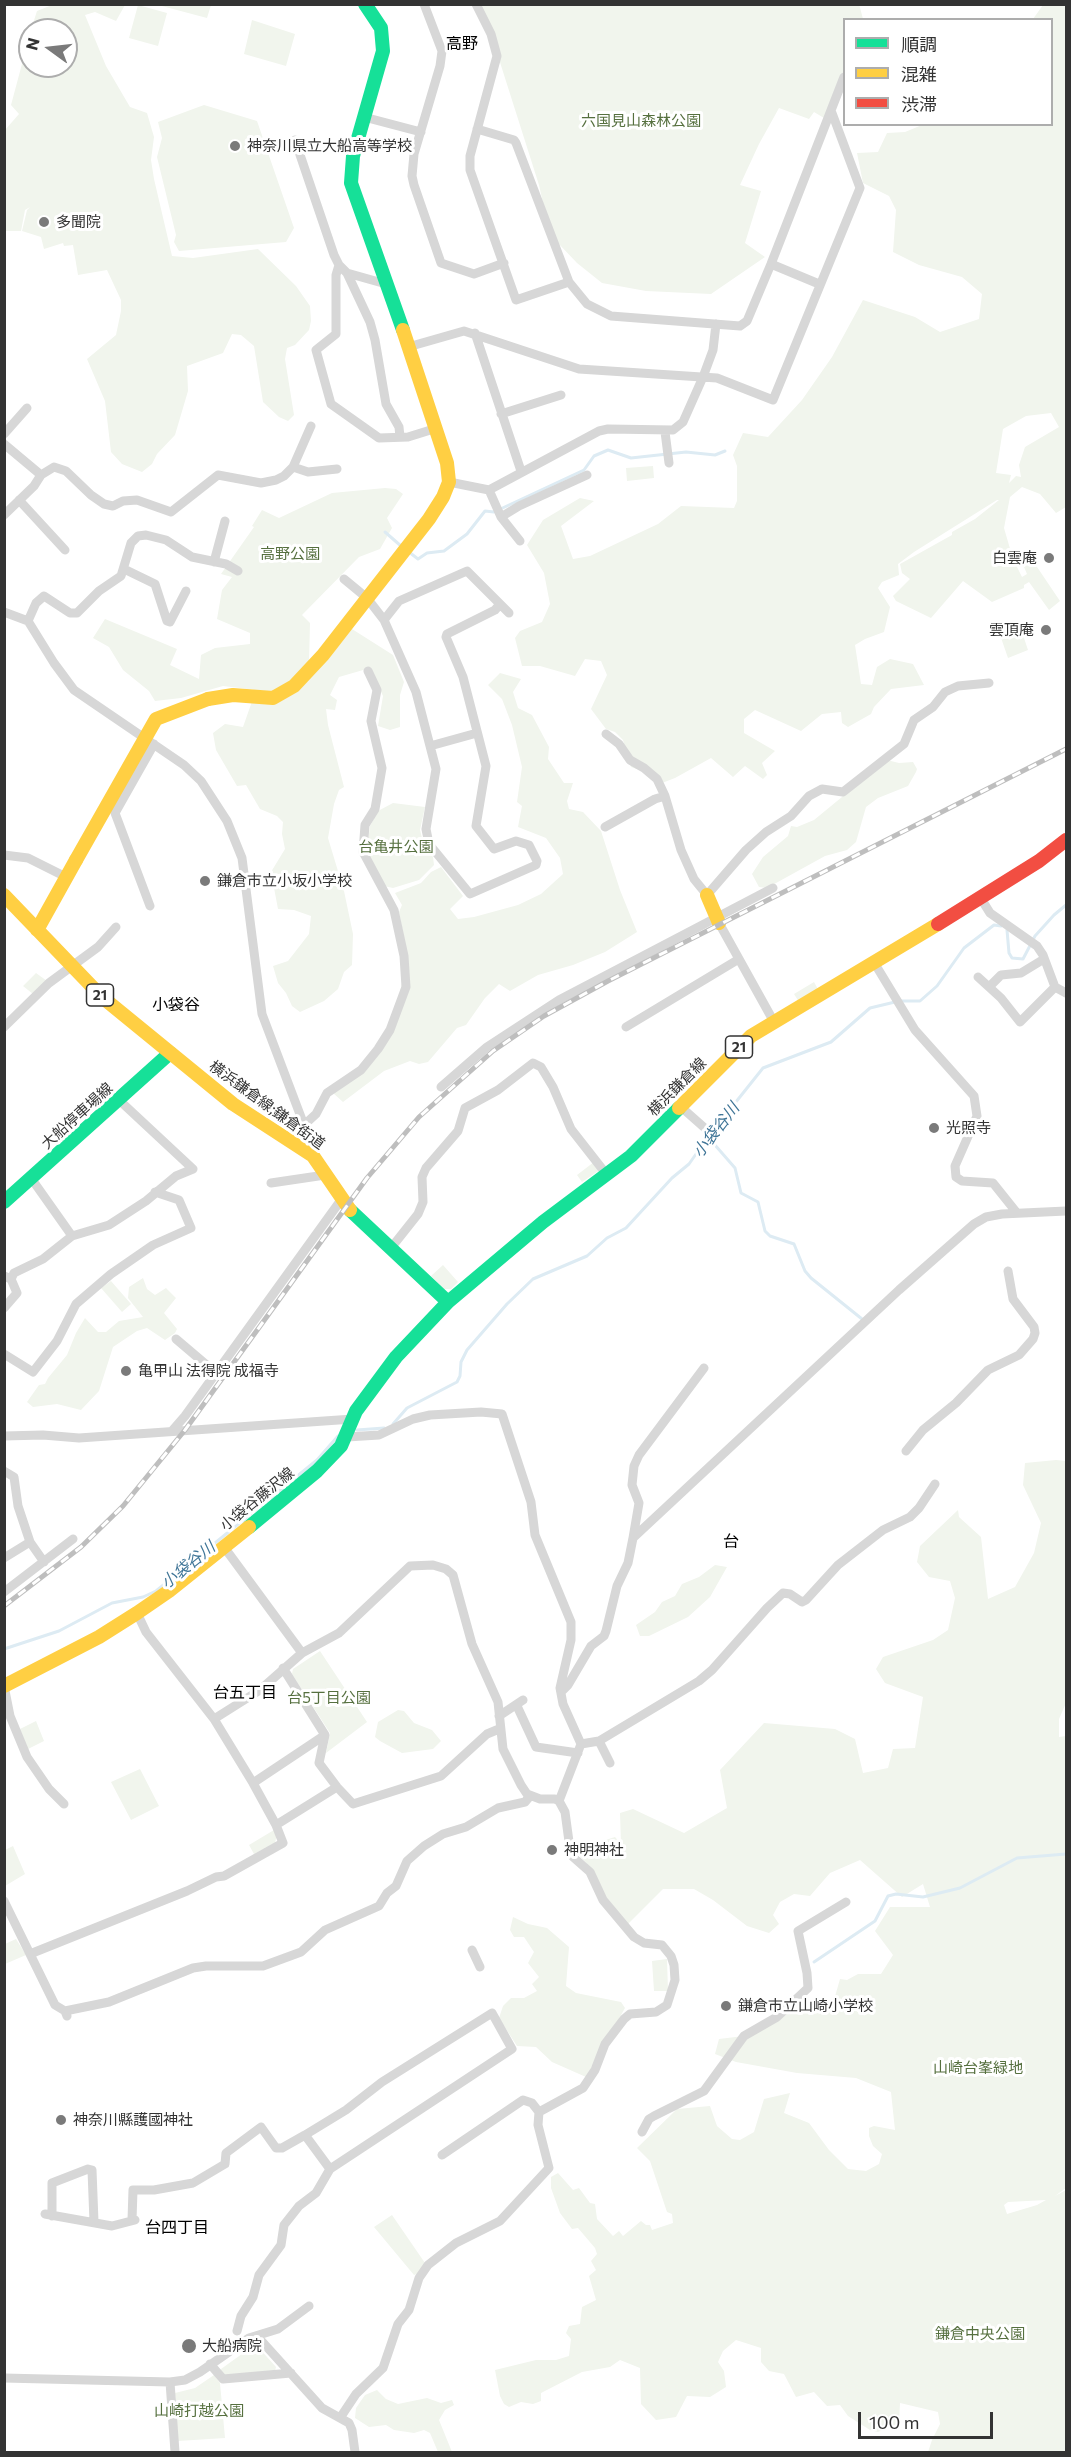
<!DOCTYPE html>
<meta charset="utf-8">
<style>
body{margin:0}
#map{position:relative;width:1071px;height:2457px;overflow:hidden;background:#fff;font-family:Commissioner,"Noto Sans JP",sans-serif}
canvas{display:block}
.frame{position:absolute;inset:0;border:6px solid #333;pointer-events:none}
.legend{position:absolute;left:843px;top:18px;width:210px;height:108px;box-sizing:border-box;background:#fff;border:2px solid #adadad;margin:0;padding:8px 10px;list-style:none;font-size:18px;color:#333}
.legend li{display:flex;align-items:center;gap:12px;height:30px}
.legend b{width:30px;border:2px solid #adadad}
.north{position:absolute;left:18px;top:18px;width:60px;height:60px;box-sizing:border-box;background:#fff;border:2px solid #adadad;border-radius:50%;rotate:285deg;font-size:16px;font-weight:700;line-height:24px;text-align:center;color:#333}
.north::after{content:'';display:block;margin:auto;width:21px;height:27px;background:#7a7a7a;clip-path:polygon(50% 0,100% 100%,50% 72%,0 100%)}
.scale{position:absolute;left:858px;top:2412px;width:135px;height:27px;box-sizing:border-box;border:3px solid #333;border-top:0;padding-left:8px;font-size:18px;line-height:21px;white-space:nowrap;color:#333;-webkit-text-stroke:4px #fff;paint-order:stroke}
</style>
<div id="map">
<canvas width="1071" height="2457"></canvas>
<div class="frame"></div>
<ul class="legend">
<li><b style="height:8px;background:#16e098"></b>順調</li>
<li><b style="height:8px;background:#ffcf43"></b>混雑</li>
<li><b style="height:8px;background:#f24e42"></b>渋滞</li>
</ul>
<div class="north">N</div>
<div class="scale">100 m</div>
</div>
<script>
const context = document.querySelector('canvas').getContext('2d');
context.lineJoin = 'round';
function paint(path, color) { context.fillStyle = color; context.fill(path, 'evenodd'); }
const poly = rows => new Path2D(rows.map(r => 'M' + r).join(''));
function strokePath(path, color, width, dash) { context.strokeStyle = color; context.lineWidth = width; context.lineCap = dash ? 'butt' : 'round'; context.setLineDash(dash || []); context.stroke(path); }
function label(font, color, halo, rows, align = 'center') {
  context.font = font + ' Commissioner,"Noto Sans JP",sans-serif'; context.lineWidth = 6; context.setLineDash([]); context.textBaseline = 'middle'; context.strokeStyle = halo; context.fillStyle = color; for (const [text, x, y, turn = 0] of rows) {
    context.save(); context.translate(x, y); context.rotate((+turn || 0) * Math.PI / 180); context.textAlign = isNaN(turn) ? turn : align; if (halo) context.strokeText(text, 0, 0); context.fillText(text, 0, 0); context.restore();
  }
}
paint(poly([
 [859,4,863,19,844,20,844,71,824,118,814,112,809,119,779,108,759,144,740,185,761,191,745,243,765,257,711,294,646,291,602,283,577,263,557,242,545,212,539,185,491,34,475,5],
 [52,5,125,5,116,21,95,12,85,15,106,66,130,107,147,113,154,137,151,160,154,179,172,256,193,258,258,249,296,286,310,306,311,321,309,330,295,345,287,348,285,359,294,415,288,421,279,417,263,402,254,346,241,335,232,334,223,353,187,366,188,391,175,435,157,454,152,464,142,472,122,464,111,452,105,401,87,359,116,335,121,311,121,300,107,270,78,275,73,245,64,246,63,243,44,249,41,237,22,231,27,210,30,207,25,210,21,231,5,231,5,130,19,114,11,105,30,34,30,66,66,66,66,30,31,30,37,11],
 [138,5,167,13,158,46,129,38],
 [158,5,158,4,211,5,207,18],
 [1043,5,1066,5,1066,507,1056,513,1040,494,1022,487,1010,497,1004,528,1013,559,1022,577,1027,574,1024,567,1033,561,1060,601,1049,610,1029,582,1024,585,1024,588,992,602,963,581,931,618,896,601,893,596,910,579,902,573,900,564,952,535,952,532,975,519,999,500,997,500,914,552,898,564,899,575,882,582,878,588,890,607,884,632,865,639,855,645,861,684,872,685,877,667,890,659,913,664,924,685,891,689,874,707,871,714,848,727,842,723,841,712,822,714,801,731,755,710,744,719,744,733,775,751,762,763,767,775,763,779,745,766,733,777,711,758,675,778,662,783,648,773,631,767,623,740,615,732,606,729,591,709,607,675,601,661,585,659,575,676,540,666,522,666,515,638,520,631,542,622,550,604,544,573,527,545,543,520,580,498,594,501,561,526,573,559,590,556,658,524,681,506,734,508,737,501,737,466,733,455,743,433,768,437,802,400,832,357,863,300,915,317,940,332,979,319,982,294,962,277,919,265,893,252,896,210,889,196,863,183,857,153,878,152,887,133,905,132,922,125,1052,124,1052,20,1033,19],
 [1051,413,1059,427,1025,447,1019,465,1021,477,1016,476,1009,483,1011,475,996,473,1003,429,1026,416],
 [252,20,295,34,286,66,244,54],
 [204,105,257,121,294,228,286,242,179,251,174,242,176,235,157,157,162,138,158,122],
 [653,466,654,478,627,481,626,468],
 [385,488,396,489,403,494,387,518,392,528,380,549,359,557,302,615,310,623,309,663,352,629,393,655,404,682,400,695,400,727,390,730,378,726,383,696,370,668,339,677,330,695,337,700,335,710,326,709,328,725,344,787,339,790,334,804,328,838,344,891,353,934,352,965,344,972,338,989,324,1001,300,1012,292,1006,286,993,278,983,273,966,288,961,309,934,311,916,294,910,278,909,271,872,285,849,282,834,283,822,277,816,260,809,246,785,237,786,216,750,213,733,225,724,243,727,256,690,223,686,181,698,155,701,149,691,123,670,109,647,93,638,105,619,177,649,170,665,199,679,201,655,215,648,250,644,250,633,217,619,222,590,232,577,221,574,254,527,252,526,262,510,279,518,332,493],
 [1019,623,1028,650,1008,658,999,632],
 [500,673,521,679,513,692,518,708,532,715,549,747,548,759,564,783,573,783,567,801,569,809,583,812,601,831,620,890,637,932,605,952,573,965,538,975,510,991,499,984,485,998,466,1025,457,1028,428,1062,419,1064,410,1061,384,1071,343,1102,333,1093,390,1036,408,957,399,912,402,905,395,893,421,883,431,872,441,867,463,896,450,909,458,919,474,917,518,905,541,894,563,874,560,858,546,838,518,827,522,806,517,802,522,767,512,725,502,699,488,685],
 [887,760,899,763,913,762,917,769,916,772,908,786,878,798,866,807,856,842,847,850,825,856,767,888,759,887,752,874,763,857,788,836,791,826,797,827,814,820],
 [393,803,425,807,420,830,424,846,433,857,434,865,419,880,393,888,384,886,367,850,370,826,378,811],
 [36,973,47,981,33,994,23,986],
 [814,982,819,991,799,1002,794,994],
 [594,1162,600,1170,582,1182,577,1175],
 [443,1265,458,1282,451,1289,444,1289,431,1276],
 [143,1278,147,1289,155,1295,166,1288,176,1298,164,1313,177,1329,175,1333,165,1340,147,1328,137,1331,113,1347,99,1391,81,1410,57,1404,33,1407,27,1402,39,1385,45,1384,48,1378,67,1355,76,1333,85,1318,98,1332,106,1332,119,1321,143,1317,128,1298,129,1287],
 [111,1281,131,1304,122,1312,101,1288],
 [1056,1460,1066,1461,1066,1703,1059,1719,1059,1737,1066,1736,1066,2188,1055,2196,1066,2190,1066,2452,928,2452,932,2440,940,2424,938,2412,900,2403,899,2423,878,2432,870,2430,848,2416,840,2405,827,2406,814,2392,796,2397,784,2374,769,2371,761,2362,761,2348,736,2340,723,2351,718,2362,724,2371,726,2387,710,2397,687,2396,676,2417,656,2420,641,2404,640,2368,620,2360,610,2367,582,2372,541,2393,541,2401,533,2404,521,2402,509,2407,504,2404,500,2396,495,2370,536,2360,556,2360,569,2356,571,2339,566,2333,569,2326,580,2324,582,2307,596,2300,589,2276,596,2270,591,2261,597,2254,595,2248,578,2228,572,2229,560,2213,551,2188,551,2177,558,2173,573,2190,579,2188,590,2203,595,2204,597,2219,613,2236,619,2231,623,2236,641,2221,646,2225,650,2225,652,2230,673,2223,672,2214,667,2212,650,2161,637,2148,677,2109,710,2106,717,2126,732,2139,740,2140,754,2132,764,2099,790,2093,784,2113,809,2123,829,2150,848,2169,866,2171,879,2164,882,2154,873,2146,869,2136,869,2128,874,2126,895,2130,891,2092,856,2078,797,2073,736,2062,715,2054,719,2039,752,2035,797,2002,813,2012,832,2007,840,1979,847,1980,858,1974,881,1974,893,1955,875,1931,890,1907,930,1907,923,1884,902,1897,860,1860,830,1873,810,1896,794,1894,780,1902,773,1915,779,1924,769,1933,747,1926,713,1900,694,1889,663,1889,628,1924,602,1892,593,1870,574,1850,615,1837,621,1844,620,1813,633,1809,684,1833,727,1808,720,1770,764,1723,835,1729,855,1739,863,1773,888,1768,893,1749,915,1748,923,1697,885,1683,876,1669,883,1657,933,1640,948,1630,955,1598,950,1581,929,1577,917,1562,920,1546,958,1510,959,1517,981,1537,988,1599,1015,1587,1034,1553,1041,1523,1023,1485,1025,1463],
 [1046,2200,1037,2205,1007,2214,1004,2205,1008,2202],
 [715,1565,727,1567,710,1597,688,1617,649,1636,640,1636,636,1625,655,1612,662,1602,675,1596,682,1584,699,1577],
 [320,1651,367,1722,326,1753,330,1733,292,1674,293,1669],
 [398,1710,404,1711,414,1723,432,1730,441,1741,433,1749,402,1753,380,1741,375,1737,378,1722],
 [36,1721,44,1741,28,1749,20,1729],
 [140,1769,159,1806,131,1820,111,1782],
 [274,1830,277,1834,275,1843,254,1854,249,1845],
 [13,1846,25,1874,5,1886,5,1850],
 [513,1917,528,1924,547,1928,569,1947,566,1986,576,1993,621,2002,625,2008,586,2077,552,2062,536,2047,517,2046,499,2018,503,2006,511,1998,524,1998,537,1991,532,1984,539,1977,528,1963,534,1952,524,1937,514,1937,510,1930],
 [16,1939,26,1955,5,1964,5,1944],
 [667,1959,668,1991,654,1991,652,1961],
 [392,2215,425,2263,417,2274,414,2275,374,2227],
 [253,2346,258,2347,276,2367,275,2371,222,2376,220,2374,221,2369],
 [214,2375,220,2383,225,2438,178,2441,175,2393,195,2388],
 [377,2390,386,2399,398,2404,427,2398,441,2403,452,2400,454,2405,445,2410,439,2420,452,2452,438,2452,430,2433,424,2430,414,2433,394,2430,386,2425,369,2427,355,2418,356,2408,365,2395]
]), '#f1f5ed');
strokePath(poly([
 [385,532,401,546],
 [409,552,418,559,427,553,444,551,467,534,485,511,494,512,584,470,594,456,608,450,631,458,686,452,715,455,725,451],
 [1007,930,1009,953,1012,958,1023,959,1035,936,1054,915,1066,905],
 [901,1001,920,1001,937,986,964,948,994,925,1001,926],
 [708,1137,735,1168,741,1193,758,1202,765,1231,770,1236,794,1244,805,1271,811,1278,862,1319],
 [393,1424,407,1408,457,1382,460,1376,461,1362,467,1350,507,1304,533,1279,587,1256,607,1238,626,1228,672,1178,689,1164,708,1137,763,1068,831,1042,870,1008,895,1002],
 [357,1430,384,1428],
 [4,1649,59,1631,112,1603,143,1597,156,1591,317,1460,338,1436],
 [814,1962,875,1921,888,1896,896,1894,923,1897,960,1888,1017,1858,1066,1854]
]), '#ddebf3', 3);
strokePath(poly([
 [424,4,442,51,440,66,414,154,412,176,414,185,441,263,474,274,504,263],
 [476,4,491,34,497,56,470,156,470,170,516,300,569,282],
 [364,117,421,132],
 [477,129,514,140,516,143,569,282,587,304,611,316,740,326,747,321,771,264,844,77],
 [295,140,334,255,339,265,347,273,386,284],
 [771,264,819,284],
 [339,265,336,275,336,334,316,350,331,404,379,438,408,437,437,428],
 [347,273,370,322,375,340,386,404,399,427,400,437],
 [475,333,521,471],
 [408,347,464,331,579,369,717,378,773,400,860,188,832,113],
 [501,414,561,395],
 [665,432,669,463],
 [4,434,27,408],
 [4,444,41,475],
 [293,467,308,472,337,469],
 [449,482,489,490,599,431,608,429,673,430,683,422,703,377,713,350,716,324],
 [489,490,501,517,520,541],
 [19,500,65,550],
 [4,515,34,486,41,475,54,467,66,471,91,495,104,504,113,506,123,501,137,500,171,512,218,475,261,483,276,480,284,476,293,467,311,426],
 [501,517,519,506,587,475],
 [214,562,225,521],
 [124,569,155,584,167,621,170,622,186,591],
 [344,579,367,598,384,620,416,692,436,769,426,829,429,844,470,894,536,865,537,861,529,845,516,841,494,849,476,826,486,766,463,677,446,637,447,634,495,610,500,604,467,571,399,601,384,620],
 [500,604,509,613],
 [4,612,28,621,54,663,74,690,184,765,201,781,227,821,242,858,262,1014,304,1125,313,1156],
 [28,621,36,603,44,596,70,613,77,613,99,591,121,576,131,543,138,536,146,535,166,540,192,557,226,564,238,571],
 [606,734,619,744,630,760,644,768,657,779,665,796,681,850,694,879,707,895,746,850,766,832,791,816,809,796,822,789,843,792,904,744,914,720,933,707,945,692,958,686,989,683],
 [430,746,477,733],
 [605,827,655,799,665,796],
 [4,855,28,858,66,877],
 [980,897,990,913,1037,946,1043,955,1055,987,1066,993],
 [150,906,115,813,154,744],
 [719,923,774,1022],
 [875,964,915,1030,974,1096,977,1116,955,1166,956,1177,962,1181,993,1183,1017,1213],
 [978,977,1001,998,1020,1022,1055,987],
 [989,987,1001,975,1021,973,1044,959],
 [4,1027,49,983,98,947,116,927],
 [626,1027,739,959],
 [441,1087,487,1047,559,1000,773,888],
 [681,1107,707,1130],
 [304,1125,316,1114,327,1093,361,1070,378,1049,390,1030,406,987,404,956,394,910,363,852,365,825,375,809,382,768,371,721,377,690,368,671],
 [31,1178,72,1236,109,1225,146,1201,176,1176,193,1169,119,1100],
 [271,1183,325,1175],
 [391,1248,418,1214,423,1202,422,1177,426,1168,458,1131,465,1108,498,1090,533,1063,541,1067,553,1087,571,1129,607,1175],
 [4,1276,11,1279,17,1293,4,1308],
 [11,1279,14,1273,43,1259,72,1236],
 [176,1339,216,1373],
 [4,1354,33,1372,57,1341,76,1304,111,1274,153,1245,191,1228,179,1200,155,1192],
 [172,1431,185,1416,341,1200],
 [4,1436,43,1435,79,1438,353,1419],
 [347,1437,379,1435,413,1419,430,1415,481,1412,502,1414,531,1502,535,1535,571,1622,571,1640,560,1688,563,1704,581,1744,559,1801],
 [906,1451,923,1430,956,1403,988,1370,1019,1355,1033,1339,1035,1333,1034,1327,1013,1299,1008,1271],
 [4,1471,14,1477,18,1506,30,1542,44,1562],
 [633,1538,639,1503,632,1485,634,1466,639,1455,704,1368],
 [224,1547,302,1653],
 [4,1558,30,1542],
 [4,1592,73,1539],
 [137,1613,146,1632,214,1719,253,1783],
 [283,1668,325,1735],
 [4,1686,10,1716,27,1757,49,1789,64,1804],
 [561,1692,568,1685,591,1646,604,1636,606,1631,617,1586,628,1563,633,1538,899,1290,974,1224,986,1217,1002,1214,1066,1211],
 [517,1706,536,1747,578,1753],
 [499,1716,523,1700],
 [214,1719,260,1690,302,1653,339,1633,410,1566,433,1565,446,1569,453,1575,472,1644,498,1702,503,1749,521,1785,527,1794,540,1799,555,1799,559,1801,565,1812,570,1849,573,1857,590,1872,603,1900,634,1937,644,1943,662,1945,671,1956,674,1965,675,1980,667,2005,656,2012,630,2014,624,2019,605,2044,595,2070,583,2088,539,2112],
 [599,1741,610,1763],
 [581,1744,599,1741,699,1681,712,1670,767,1608,783,1593,790,1594,802,1602,806,1600,838,1565,883,1530,910,1517,919,1508,935,1484],
 [276,1825,337,1787],
 [4,1901,55,2005,65,2011,67,2016],
 [472,1950,480,1967],
 [30,1954,187,1891,216,1877,224,1876,283,1843,276,1825,253,1783,325,1735,319,1763,337,1787,353,1804,441,1776,487,1734,499,1729],
 [65,2011,109,2002,193,1968,206,1966,263,1966,301,1952,325,1930,379,1906,387,1893,396,1886,407,1861,424,1846,443,1834,466,1827,498,1808,525,1802,530,1796],
 [642,2132,649,2119,654,2116,704,2091,744,2036,777,2017,808,1988,807,1973,798,1931,846,1902],
 [45,2214,112,2226,135,2220],
 [52,2216,52,2183,88,2169,92,2170,94,2222],
 [132,2220,133,2190,154,2190,193,2183,225,2164,226,2153,261,2127,276,2148,282,2148,305,2135],
 [237,2331,241,2316,253,2297,259,2275,281,2245,284,2225,299,2206,316,2193,330,2169,305,2135,346,2110,382,2082,492,2013,512,2049,330,2169],
 [257,2336,322,2408,349,2423,352,2430,355,2452],
 [210,2364,223,2379,291,2373],
 [4,2378,170,2382,185,2380,200,2372,249,2338,278,2329,309,2306],
 [170,2382,175,2452],
 [340,2418,356,2394,383,2368,398,2324,409,2310,419,2278,428,2265,456,2243,500,2221,549,2168,538,2125,539,2112,532,2103,523,2100,442,2155]
]), '#d7d7d7', 9);
strokePath(poly([
 [365,4,381,28,383,51,353,156,351,183,403,330],
 [4,1202,170,1053],
 [350,1210,448,1302,543,1222,631,1156,679,1108],
 [249,1527,317,1471,341,1446,356,1411,396,1357,448,1302]
]), '#16e098', 14);
strokePath(poly([
 [208,699,233,695,273,698,294,686,323,655,429,519,443,497,449,482,447,463,403,330],
 [4,895,102,997,233,1104,313,1156,350,1210],
 [707,895,719,923],
 [37,930,76,860],
 [679,1108,751,1036,938,924],
 [4,1686,99,1637,137,1613,169,1591,249,1527]
]), '#ffcf43', 14);
strokePath(poly([
 [938,924,1039,861,1066,840]
]), '#f24e42', 14);
const rail = poly([
 [4,1606,81,1547,123,1506,185,1430,367,1178,419,1117,493,1051,544,1016,608,981,1066,749]
]);
strokePath(rail, '#bebebe', 5);
strokePath(rail, '#fff', 3, [9]);
strokePath(poly([
 [76,860,156,719,208,699]
]), '#ffcf43', 14);
for (const [x, y, r, color] of [
 [235,146,6,"#7a7a7a"],
 [44,222,6,"#7a7a7a"],
 [1049,558,6,"#7a7a7a"],
 [1046,630,6,"#7a7a7a"],
 [205,881,6,"#7a7a7a"],
 [934,1128,6,"#7a7a7a"],
 [126,1371,6,"#7a7a7a"],
 [552,1850,6,"#7a7a7a"],
 [726,2006,6,"#7a7a7a"],
 [61,2120,6,"#7a7a7a"],
 [189,2346,8,"#7a7a7a"]
]) { const dot = new Path2D(); dot.arc(x, y, r, 0, 2 * Math.PI); context.fillStyle = color; context.fill(dot); strokePath(dot, '#fff', 2); }
for (const [x, y, w] of [
 [100,995,27],
 [739,1047,27]
]) { const box = new Path2D(); box.roundRect(x - w / 2, y - 11, w, 22, 4.5); context.fillStyle = '#fff'; context.fill(box); strokePath(box, '#333', 1.5); }
label('bold 14px', '#333', null, [
 ["21",100,995],
 ["21",739,1047]
]);
label('15px', '#56703f', '#fff', [
 ["六国見山森林公園",641,121],
 ["高野公園",290,554],
 ["台亀井公園",396,847],
 ["台5丁目公園",329,1698],
 ["山崎台峯緑地",978,2068],
 ["鎌倉中央公園",980,2334],
 ["山崎打越公園",199,2411]
]);
label('15px', '#333', '#fff', [
 ["神奈川県立大船高等学校",247,146],
 ["多聞院",56,222],
 ["白雲庵",1037,558,"right"],
 ["雲頂庵",1034,630,"right"],
 ["鎌倉市立小坂小学校",217,881],
 ["光照寺",946,1128],
 ["亀甲山 法得院 成福寺",138,1371],
 ["神明神社",564,1850],
 ["鎌倉市立山崎小学校",738,2006],
 ["神奈川縣護國神社",73,2120],
 ["大船病院",202,2346]
], 'left');
label('15px', '#333', '#fff', [
 ["横浜鎌倉線",677,1087,-45],
 ["横浜鎌倉線;鎌倉街道",267,1105,36],
 ["大船停車場線",77,1116,-42],
 ["小袋谷藤沢線",257,1499,-39]
]);
label('16px', '#000', '#fff', [
 ["高野",462,44],
 ["小袋谷",176,1005],
 ["台",731,1542],
 ["台五丁目",245,1693],
 ["台四丁目",177,2228]
]);
label('italic 16px', '#3f7597', '#fff', [
 ["小袋谷川",716,1130,-52],
 ["小袋谷川",188,1565,-39]
]);
</script>
